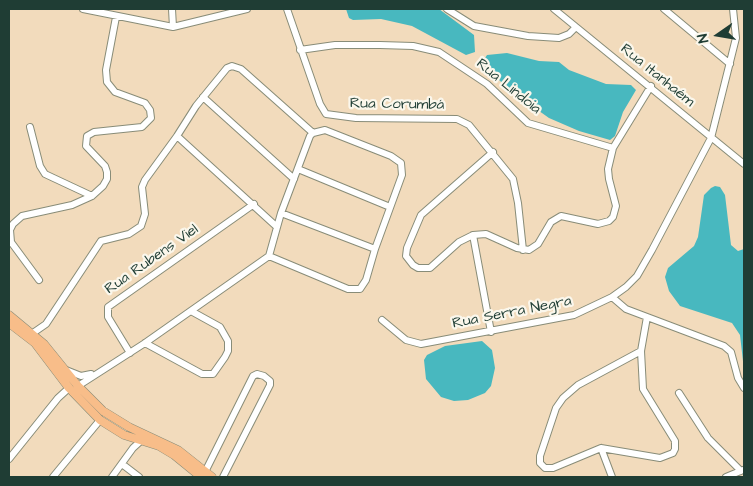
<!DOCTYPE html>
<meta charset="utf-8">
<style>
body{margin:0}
#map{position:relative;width:753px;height:486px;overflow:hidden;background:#f2dbbc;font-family:"Architects Daughter",sans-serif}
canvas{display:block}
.frame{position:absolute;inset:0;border:10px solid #1f3d34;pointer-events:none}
.north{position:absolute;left:693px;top:10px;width:50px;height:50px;-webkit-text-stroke:4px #fbf7ec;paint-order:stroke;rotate:257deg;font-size:14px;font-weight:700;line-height:20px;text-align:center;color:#1f3d34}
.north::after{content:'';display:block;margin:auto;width:18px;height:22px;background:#1f3d34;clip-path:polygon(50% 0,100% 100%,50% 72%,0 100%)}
</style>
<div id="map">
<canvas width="753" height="486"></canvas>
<div class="frame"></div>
<div class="north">N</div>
</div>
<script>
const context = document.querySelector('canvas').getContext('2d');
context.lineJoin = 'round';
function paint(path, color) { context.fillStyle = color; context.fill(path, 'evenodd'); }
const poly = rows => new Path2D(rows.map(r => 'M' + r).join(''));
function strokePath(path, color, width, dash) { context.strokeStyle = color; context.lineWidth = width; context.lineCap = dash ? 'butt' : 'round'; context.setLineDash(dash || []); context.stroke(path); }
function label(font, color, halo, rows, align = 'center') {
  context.font = font + ' "Architects Daughter",sans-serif'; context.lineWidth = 4.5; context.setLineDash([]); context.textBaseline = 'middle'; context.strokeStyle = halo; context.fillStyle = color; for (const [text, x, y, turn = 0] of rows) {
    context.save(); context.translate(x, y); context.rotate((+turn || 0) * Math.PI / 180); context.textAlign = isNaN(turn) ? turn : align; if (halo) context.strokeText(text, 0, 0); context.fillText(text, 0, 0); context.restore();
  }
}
paint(poly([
 [346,9,439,9,474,35,475,52,466,55,412,26,381,19,353,20,349,18],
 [507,53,539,61,559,62,569,70,606,84,631,85,636,90,623,112,615,136,610,140,579,131,549,118,511,91,485,67,483,61,487,55],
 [715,186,720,187,725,195,731,245,738,251,744,249,744,370,740,335,732,323,680,306,669,291,665,277,668,268,694,246,698,237,704,195,711,188],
 [482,341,492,350,495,368,491,386,485,393,468,400,454,401,441,397,426,379,424,360,427,355,445,346]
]), '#48b8bf');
const minor = poly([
 [83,9,173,27,247,9],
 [172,9,173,27],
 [287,9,320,104,326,114,356,118,457,119,469,125,513,179,518,203,523,250],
 [447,9,474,26,528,36,559,38,569,34,576,27],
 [554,9,744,164],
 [664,9,730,64],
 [300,50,335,45,380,45,413,46,439,52,487,84,528,123,613,148],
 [203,97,294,179],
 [30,127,40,166,45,174,92,196],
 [177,136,277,227],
 [493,152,421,215,407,248,406,256,413,265,418,268,430,268,459,242,473,235,486,234,517,248,529,250,538,244,551,222,561,216,598,224,609,221,613,217,616,206,609,179,608,169,613,148,651,86],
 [298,169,390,207],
 [281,213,375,249],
 [473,235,491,332],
 [39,280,11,242,10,230,13,224,22,216,72,205,92,196,103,186,107,179,107,172,105,166,86,146,87,136,94,132,142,127,151,118,150,110,145,103,115,92,107,82,106,70,116,17],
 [612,297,626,309,724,346,731,352,738,378,744,388],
 [382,320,406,340,421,344,574,315,612,297,626,287,637,276,652,250,711,138,736,38,733,9],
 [33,333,46,324,101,241,129,234,141,226,145,214,142,187,145,180,177,136,196,106,227,68,232,66,241,69,313,133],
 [145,343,202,374,213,374,225,357,228,351,228,341,220,327,191,311],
 [641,351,578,385,563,398,556,408,540,456,540,463,545,468,553,468,601,448,660,458,673,453,675,449,675,441,643,389,641,351,647,317],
 [130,353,108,317,108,307,254,204],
 [66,370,81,376,91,374],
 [78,386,145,343,269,256,281,213,310,136,313,133,325,130,391,156,401,163,402,175,375,249,366,280,360,289,348,289,269,256],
 [679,393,708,438,741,471],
 [601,448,612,477],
 [9,459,58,398,69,388],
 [122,464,139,477],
 [205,472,253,376,257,374,264,376,270,381,270,385,223,477],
 [53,477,100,420],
 [112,477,133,448,144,438],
 [726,477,743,470]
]);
const major = poly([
 [9,315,44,344,78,386,103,411,129,427,178,450,212,477],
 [9,323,35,343,69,388,100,420,124,435,159,446,174,455,201,477]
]);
strokePath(minor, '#888c78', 8);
strokePath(major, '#888c78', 9);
strokePath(minor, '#fff', 6);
strokePath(major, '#f8bd89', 8);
label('15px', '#1f3d34', '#fbf7ec', [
 ["Rua Itanhaém",657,76,39],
 ["Rua Lindoia",508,87,39],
 ["Rua Corumbá",397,105,1],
 ["Rua Rubens Viel",152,260,-35],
 ["Rua Serra Negra",512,313,-11]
]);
</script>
